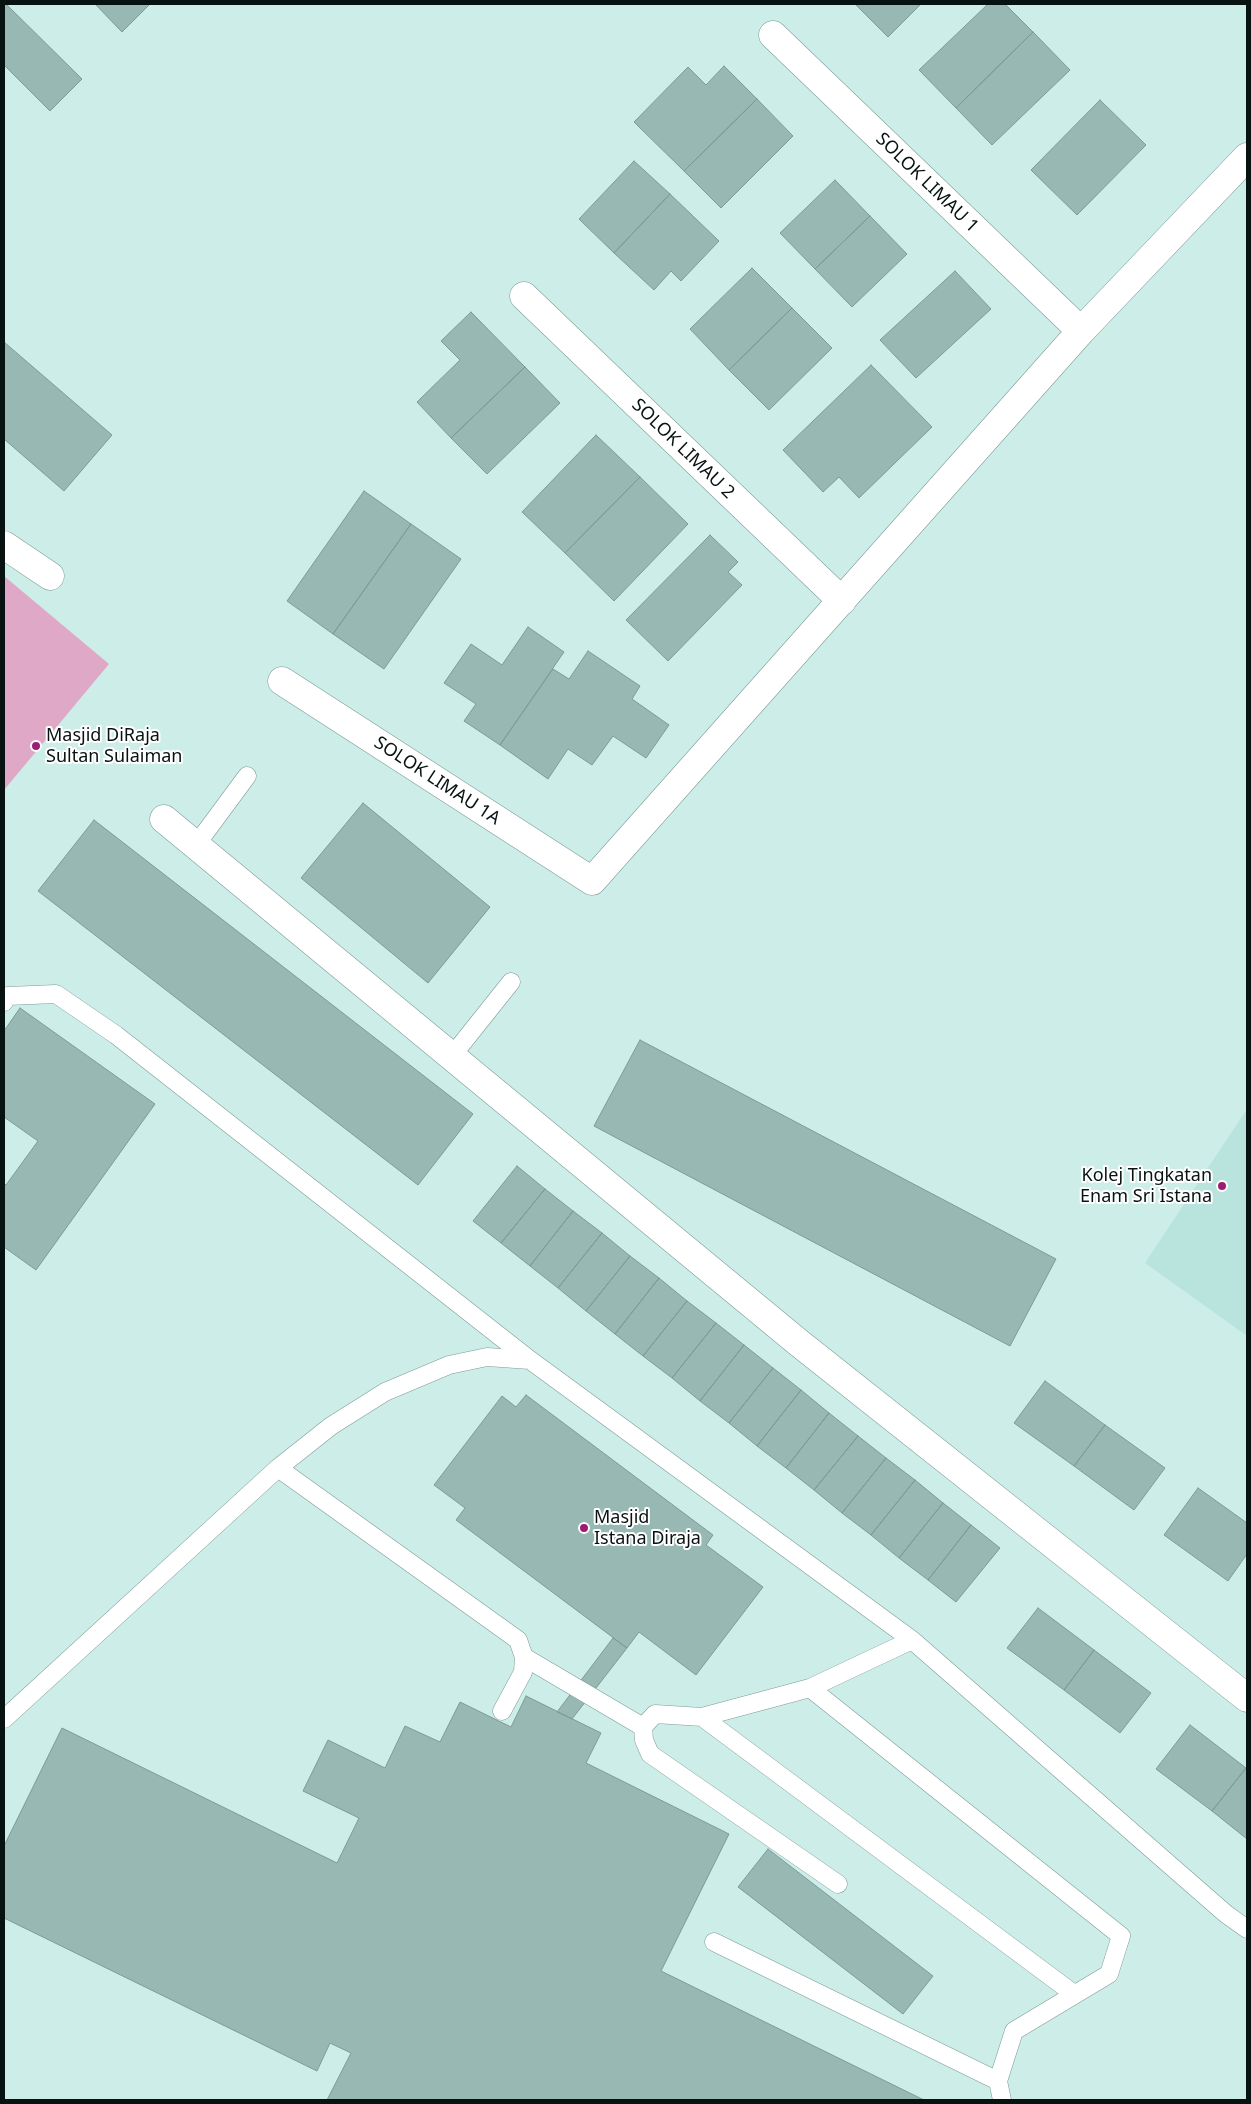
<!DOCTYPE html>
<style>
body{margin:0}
#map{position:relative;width:1251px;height:2104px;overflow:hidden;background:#cdede8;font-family:"Noto Sans",sans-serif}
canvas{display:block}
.frame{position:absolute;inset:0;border:5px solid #071211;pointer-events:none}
</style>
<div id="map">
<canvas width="1251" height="2104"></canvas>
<div class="frame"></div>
</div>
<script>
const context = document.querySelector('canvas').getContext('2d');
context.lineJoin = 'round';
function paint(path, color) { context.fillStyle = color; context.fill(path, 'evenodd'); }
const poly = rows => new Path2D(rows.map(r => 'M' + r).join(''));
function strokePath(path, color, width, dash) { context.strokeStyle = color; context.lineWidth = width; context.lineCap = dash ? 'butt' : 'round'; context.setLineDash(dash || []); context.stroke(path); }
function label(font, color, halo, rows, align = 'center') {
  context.font = font + ' "Noto Sans",sans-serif'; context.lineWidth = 4; context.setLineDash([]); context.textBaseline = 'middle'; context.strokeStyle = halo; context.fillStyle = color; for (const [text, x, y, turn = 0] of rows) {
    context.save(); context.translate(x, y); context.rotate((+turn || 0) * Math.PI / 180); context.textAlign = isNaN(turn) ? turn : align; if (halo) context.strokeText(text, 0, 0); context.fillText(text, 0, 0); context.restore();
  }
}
paint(poly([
 [1247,1109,1247,1336,1145,1263]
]), '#b9e4dd');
paint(poly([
 [4,576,109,664,4,790]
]), '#dfa8c6');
const building = poly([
 [4,4,6,4,82,79,50,111,4,65,4,4],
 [95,4,150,4,122,32,95,4],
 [855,4,921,4,888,37,855,4],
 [988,4,1005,4,1033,32,956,108,919,70,988,4],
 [1033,32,1070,70,992,145,956,108,1033,32],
 [724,66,757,99,684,171,634,122,688,67,706,85,724,66],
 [757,99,793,136,721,208,684,171,757,99],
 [1100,100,1146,145,1077,215,1031,170,1100,100],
 [634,161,670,194,614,253,579,219,634,161],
 [835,180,870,216,815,269,780,233,835,180],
 [670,194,719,241,681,281,671,271,654,290,614,253,670,194],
 [870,216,907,254,852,307,815,269,870,216],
 [752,268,792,308,729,370,690,329,752,268],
 [955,271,991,309,916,378,880,340,955,271],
 [792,308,832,348,769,410,729,370,792,308],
 [471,312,525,367,451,438,417,402,460,360,441,341,471,312],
 [4,342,112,435,64,491,4,439,4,342],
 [871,365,932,427,859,498,839,477,823,492,783,450,871,365],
 [525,367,560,403,487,474,451,438,525,367],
 [596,435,640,477,565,553,522,512,596,435],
 [640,477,688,524,614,601,565,553,640,477],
 [364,491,411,524,333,634,287,601,364,491],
 [411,524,461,559,384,669,333,634,411,524],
 [710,535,738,562,728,572,742,585,668,661,626,620,710,535],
 [528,627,564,652,500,745,464,721,476,704,444,683,471,644,502,665,528,627],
 [588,651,640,686,632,699,669,725,646,758,613,736,592,765,568,749,548,779,500,745,553,669,569,679,588,651],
 [363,803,490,907,428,983,301,878,363,803],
 [94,820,473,1114,418,1185,38,891,94,820],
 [20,1008,155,1104,36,1270,4,1247,4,1184,6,1185,38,1141,4,1117,4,1031,20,1008],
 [640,1040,1056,1259,1010,1346,594,1126,640,1040],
 [517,1166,545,1189,501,1243,473,1221,517,1166],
 [545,1189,573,1211,530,1266,501,1243,545,1189],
 [573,1211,602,1233,558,1288,530,1266,573,1211],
 [602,1233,630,1256,586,1311,558,1288,602,1233],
 [630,1256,659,1278,615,1334,586,1311,630,1256],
 [659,1278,687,1301,643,1356,615,1334,659,1278],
 [687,1301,716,1323,672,1378,643,1356,687,1301],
 [716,1323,744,1345,700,1401,672,1378,716,1323],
 [744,1345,773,1368,729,1423,700,1401,744,1345],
 [773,1368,801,1390,757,1446,729,1423,773,1368],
 [1045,1381,1105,1425,1074,1466,1014,1423,1045,1381],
 [801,1390,829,1413,786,1468,757,1446,801,1390],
 [526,1395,713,1535,706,1545,763,1587,696,1675,639,1632,627,1648,456,1520,465,1508,434,1485,502,1396,516,1407,526,1395],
 [829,1413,858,1436,814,1490,786,1468,829,1413],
 [1105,1425,1165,1468,1134,1510,1074,1466,1105,1425],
 [858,1436,886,1458,842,1513,814,1490,858,1436],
 [886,1458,915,1480,871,1535,842,1513,886,1458],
 [915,1480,943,1503,899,1558,871,1535,915,1480],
 [1198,1488,1247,1523,1247,1554,1228,1581,1164,1535,1198,1488],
 [943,1503,971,1525,928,1580,899,1558,943,1503],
 [971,1525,1000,1548,956,1602,928,1580,971,1525],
 [1038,1608,1094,1650,1064,1690,1007,1648,1038,1608],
 [613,1638,627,1648,572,1719,557,1712,613,1638],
 [1094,1650,1151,1693,1120,1733,1064,1690,1094,1650],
 [526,1696,601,1733,586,1763,729,1834,661,1971,924,2100,327,2100,351,2053,330,2043,317,2071,4,1918,4,1846,62,1728,337,1863,359,1818,303,1791,328,1740,385,1768,405,1726,440,1742,460,1702,511,1727,526,1696],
 [1190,1725,1246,1768,1212,1811,1156,1769,1190,1725],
 [1246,1768,1247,1769,1247,1839,1212,1811,1246,1768],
 [768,1849,933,1976,903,2014,738,1887,768,1849]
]);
paint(building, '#98b8b3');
strokePath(building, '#7c9b96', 1);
const service = poly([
 [196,845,247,776],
 [4,1002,8,996,56,994,116,1035,530,1360,912,1640,1226,1914,1247,1929],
 [452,1056,511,982],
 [278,1468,518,1640,524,1657,523,1672,502,1711],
 [524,1657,643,1727],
 [810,1688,1121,1936,1109,1974,1014,2031,998,2081,1002,2100],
 [702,1717,1074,1994],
 [4,1719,278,1468,331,1426,385,1392,449,1365,487,1357,530,1360],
 [838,1884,650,1754,644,1740,643,1727,655,1714,702,1717,810,1688,912,1640],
 [714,1942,998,2081]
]);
const minor = poly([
 [773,35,1081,331],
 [524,296,842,601],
 [4,545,50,576],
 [282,681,592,881,1081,331,1247,157],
 [164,819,799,1343,1247,1698]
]);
strokePath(service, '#7d9b97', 19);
strokePath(minor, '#7d9b97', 29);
strokePath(service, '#fff', 18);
strokePath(minor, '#fff', 28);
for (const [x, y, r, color] of [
 [36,746,5,"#9c1d73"],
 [1222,1186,5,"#9c1d73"],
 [584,1528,5,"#9c1d73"]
]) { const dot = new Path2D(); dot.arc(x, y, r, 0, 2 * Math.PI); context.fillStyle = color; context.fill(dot); strokePath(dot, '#fff', 2); }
label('18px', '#071211', '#fff', [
 ["SOLOK LIMAU 1",927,183,44],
 ["SOLOK LIMAU 2",683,449,44],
 ["SOLOK LIMAU 1A",437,781,33]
]);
label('18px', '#071211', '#fff', [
 ["Masjid DiRaja",46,736],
 ["Sultan Sulaiman",46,757],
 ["Kolej Tingkatan",1212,1176,"right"],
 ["Enam Sri Istana",1212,1197,"right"],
 ["Masjid",594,1518],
 ["Istana Diraja",594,1539]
], 'left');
</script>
